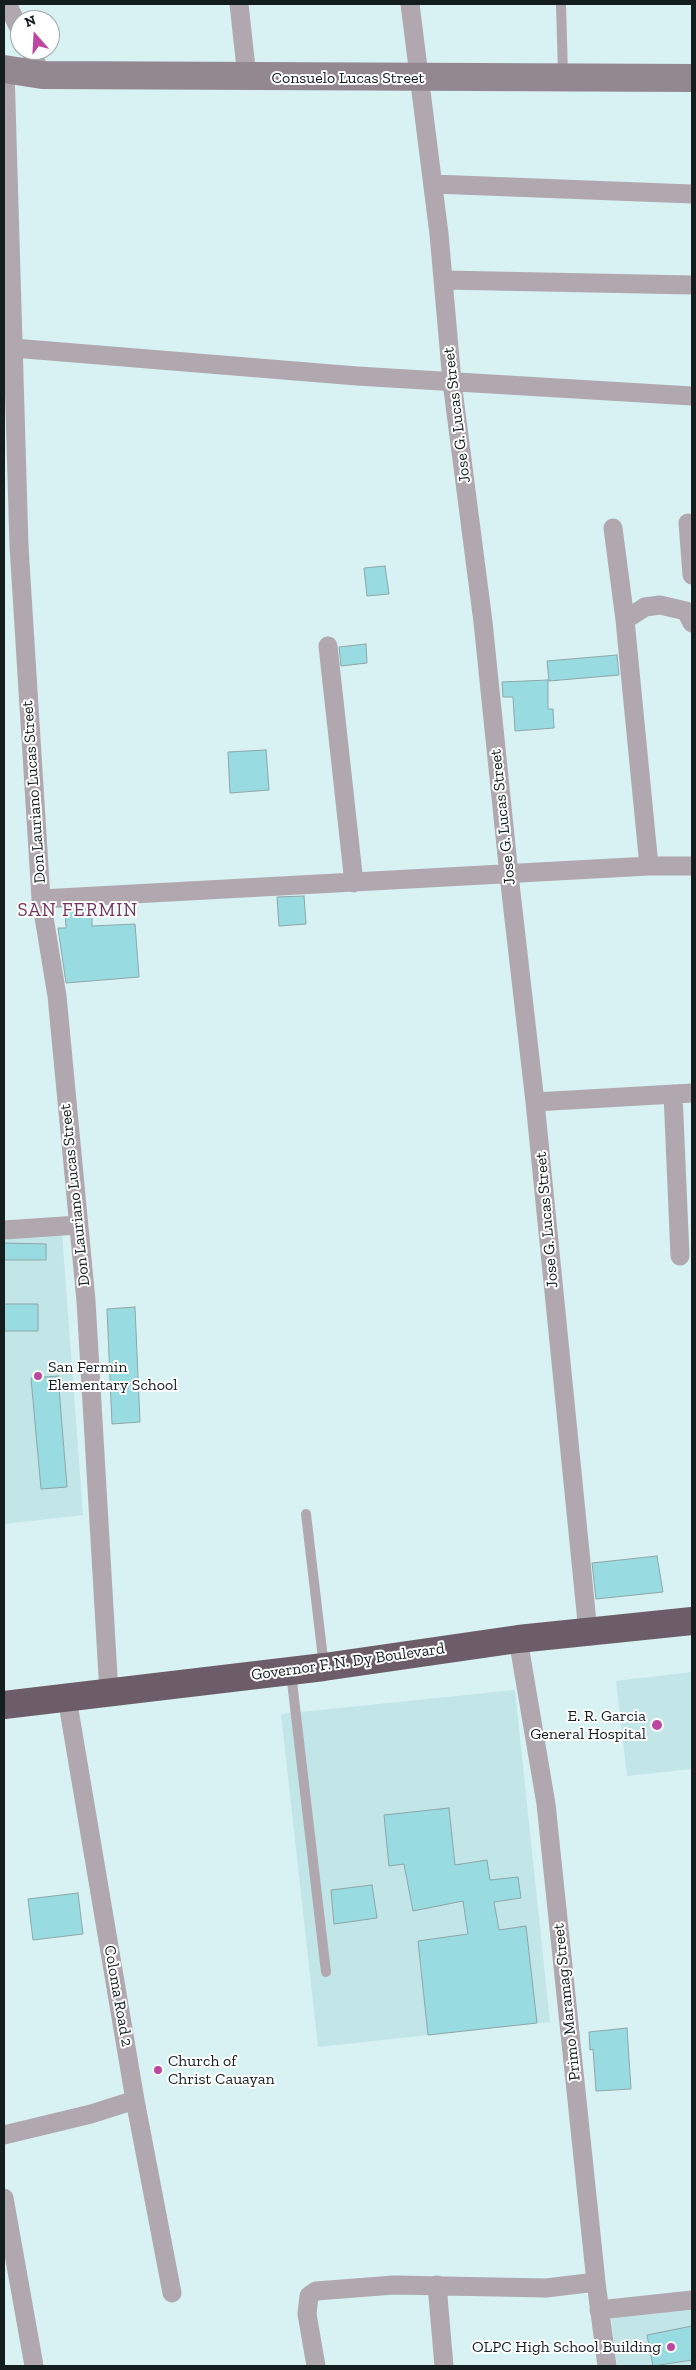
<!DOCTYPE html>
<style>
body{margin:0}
#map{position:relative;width:696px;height:2370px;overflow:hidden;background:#d8f1f3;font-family:"Zilla Slab",serif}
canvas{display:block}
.frame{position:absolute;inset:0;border:5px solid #141e1e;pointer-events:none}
.north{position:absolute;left:10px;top:10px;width:50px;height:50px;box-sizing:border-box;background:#fff;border:1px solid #a1a5a5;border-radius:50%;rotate:341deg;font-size:14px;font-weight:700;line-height:20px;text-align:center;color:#141e1e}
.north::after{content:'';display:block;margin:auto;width:18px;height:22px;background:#bb47a1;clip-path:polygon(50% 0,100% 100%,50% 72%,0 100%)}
</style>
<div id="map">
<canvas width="696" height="2370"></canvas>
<div class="frame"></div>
<div class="north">N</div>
</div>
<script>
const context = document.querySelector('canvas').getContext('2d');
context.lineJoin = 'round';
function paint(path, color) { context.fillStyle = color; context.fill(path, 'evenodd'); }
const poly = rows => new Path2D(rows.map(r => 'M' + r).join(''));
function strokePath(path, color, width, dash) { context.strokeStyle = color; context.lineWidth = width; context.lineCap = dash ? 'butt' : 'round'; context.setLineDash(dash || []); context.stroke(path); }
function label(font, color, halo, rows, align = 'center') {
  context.font = font + ' "Zilla Slab",serif'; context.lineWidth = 4; context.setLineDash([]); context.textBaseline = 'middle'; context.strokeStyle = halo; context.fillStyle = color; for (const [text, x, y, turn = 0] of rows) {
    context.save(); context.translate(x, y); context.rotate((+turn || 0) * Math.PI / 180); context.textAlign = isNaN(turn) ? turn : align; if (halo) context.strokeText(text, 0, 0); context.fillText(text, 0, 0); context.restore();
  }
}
paint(poly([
 [62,1233,83,1515,4,1524,4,1237],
 [692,1672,692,1769,627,1776,616,1681],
 [515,1690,550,2022,318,2047,281,1714],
 [692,2306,692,2366,617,2366,611,2316]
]), '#c2e5e8');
const building = poly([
 [385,566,389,594,367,596,364,568,385,566],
 [366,644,367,663,341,666,339,647,366,644],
 [617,655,619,675,549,681,547,661,617,655],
 [548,680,548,709,553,709,554,728,515,731,513,697,503,697,502,682,548,680],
 [266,750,269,790,230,793,228,752,266,750],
 [304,896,306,924,279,926,277,897,304,896],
 [92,908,92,926,135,924,139,977,66,983,58,928,66,928,65,909,92,908],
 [4,1243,46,1244,46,1260,4,1260,4,1243],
 [4,1304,38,1304,38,1331,4,1331,4,1304],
 [135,1307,140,1422,112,1424,107,1309,135,1307],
 [58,1376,67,1487,41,1489,31,1378,58,1376],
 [657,1556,663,1592,596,1599,592,1563,657,1556],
 [449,1808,455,1865,487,1860,490,1880,518,1877,521,1898,494,1902,499,1930,526,1926,537,2023,428,2035,418,1941,468,1934,463,1901,413,1911,404,1864,389,1866,384,1815,449,1808],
 [372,1885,377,1918,334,1924,331,1890,372,1885],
 [78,1893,83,1934,33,1940,28,1899,78,1893],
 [627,2028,631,2089,596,2091,593,2049,590,2050,589,2032,627,2028],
 [692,2326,692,2360,653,2366,647,2335,692,2326]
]);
paint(building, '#98dbe1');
strokePath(building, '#8ea6a8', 1);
strokePath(poly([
 [561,4,563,75],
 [306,1514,324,1667],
 [291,1673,326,1972]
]), '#b0a8ae', 10);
strokePath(poly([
 [7,4,20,30],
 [239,4,247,77],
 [410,4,439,234,452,382,483,622,509,875,535,1102,588,1632],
 [30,50,42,75],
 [5,69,19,546,41,899,57,996,86,1301,109,1693],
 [433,184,692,194],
 [444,280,692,285],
 [13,348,357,376,692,396],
 [688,523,692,575],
 [613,528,625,620,649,866],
 [625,620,645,607,660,605,686,611,692,623],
 [328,646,354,883],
 [41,899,649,866,692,866],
 [673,1094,680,1256],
 [535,1102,692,1093],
 [4,1230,78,1225],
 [518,1639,546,1804,596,2282,607,2366],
 [67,1698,135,2100,172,2293],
 [4,2135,91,2114,135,2100],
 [4,2198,34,2366],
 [437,2285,444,2366],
 [599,2310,692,2300],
 [316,2366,307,2314,309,2296,316,2291,394,2285,546,2288,596,2282]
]), '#b0a8ae', 19);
strokePath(poly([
 [4,69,42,75,692,78]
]), '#948890', 28);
strokePath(poly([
 [4,1705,324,1667,518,1639,692,1621]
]), '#6d5d68', 28);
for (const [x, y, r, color] of [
 [38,1376,5,"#bb47a1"],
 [657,1725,6,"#bb47a1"],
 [158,2070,5,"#bb47a1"],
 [671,2347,5,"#bb47a1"]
]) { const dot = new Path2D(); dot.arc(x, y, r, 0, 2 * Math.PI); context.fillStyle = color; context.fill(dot); strokePath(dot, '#fff', 2); }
label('16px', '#141e1e', '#fff', [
 ["Consuelo Lucas Street",348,78],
 ["Jose G. Lucas Street",457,415,-97],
 ["Don Lauriano Lucas Street",34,792,-94],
 ["Jose G. Lucas Street",503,817,-96],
 ["Don Lauriano Lucas Street",75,1195,-96],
 ["Jose G. Lucas Street",547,1220,-95],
 ["Governor F. N. Dy Boulevard",348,1662,-8],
 ["Coloma Road 2",118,1996,80],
 ["Primo Maramag Street",567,2002,-96]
]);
label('16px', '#141e1e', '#fff', [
 ["San Fermin",48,1367],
 ["Elementary School",48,1385],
 ["E. R. Garcia",646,1716,"right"],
 ["General Hospital",646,1734,"right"],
 ["Church of",168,2061],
 ["Christ Cauayan",168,2079],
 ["OLPC High School Building",661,2347,"right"]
], 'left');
context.letterSpacing = '1px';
label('19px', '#703661', '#fff', [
 ["SAN FERMIN",78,911]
]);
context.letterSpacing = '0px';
</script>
